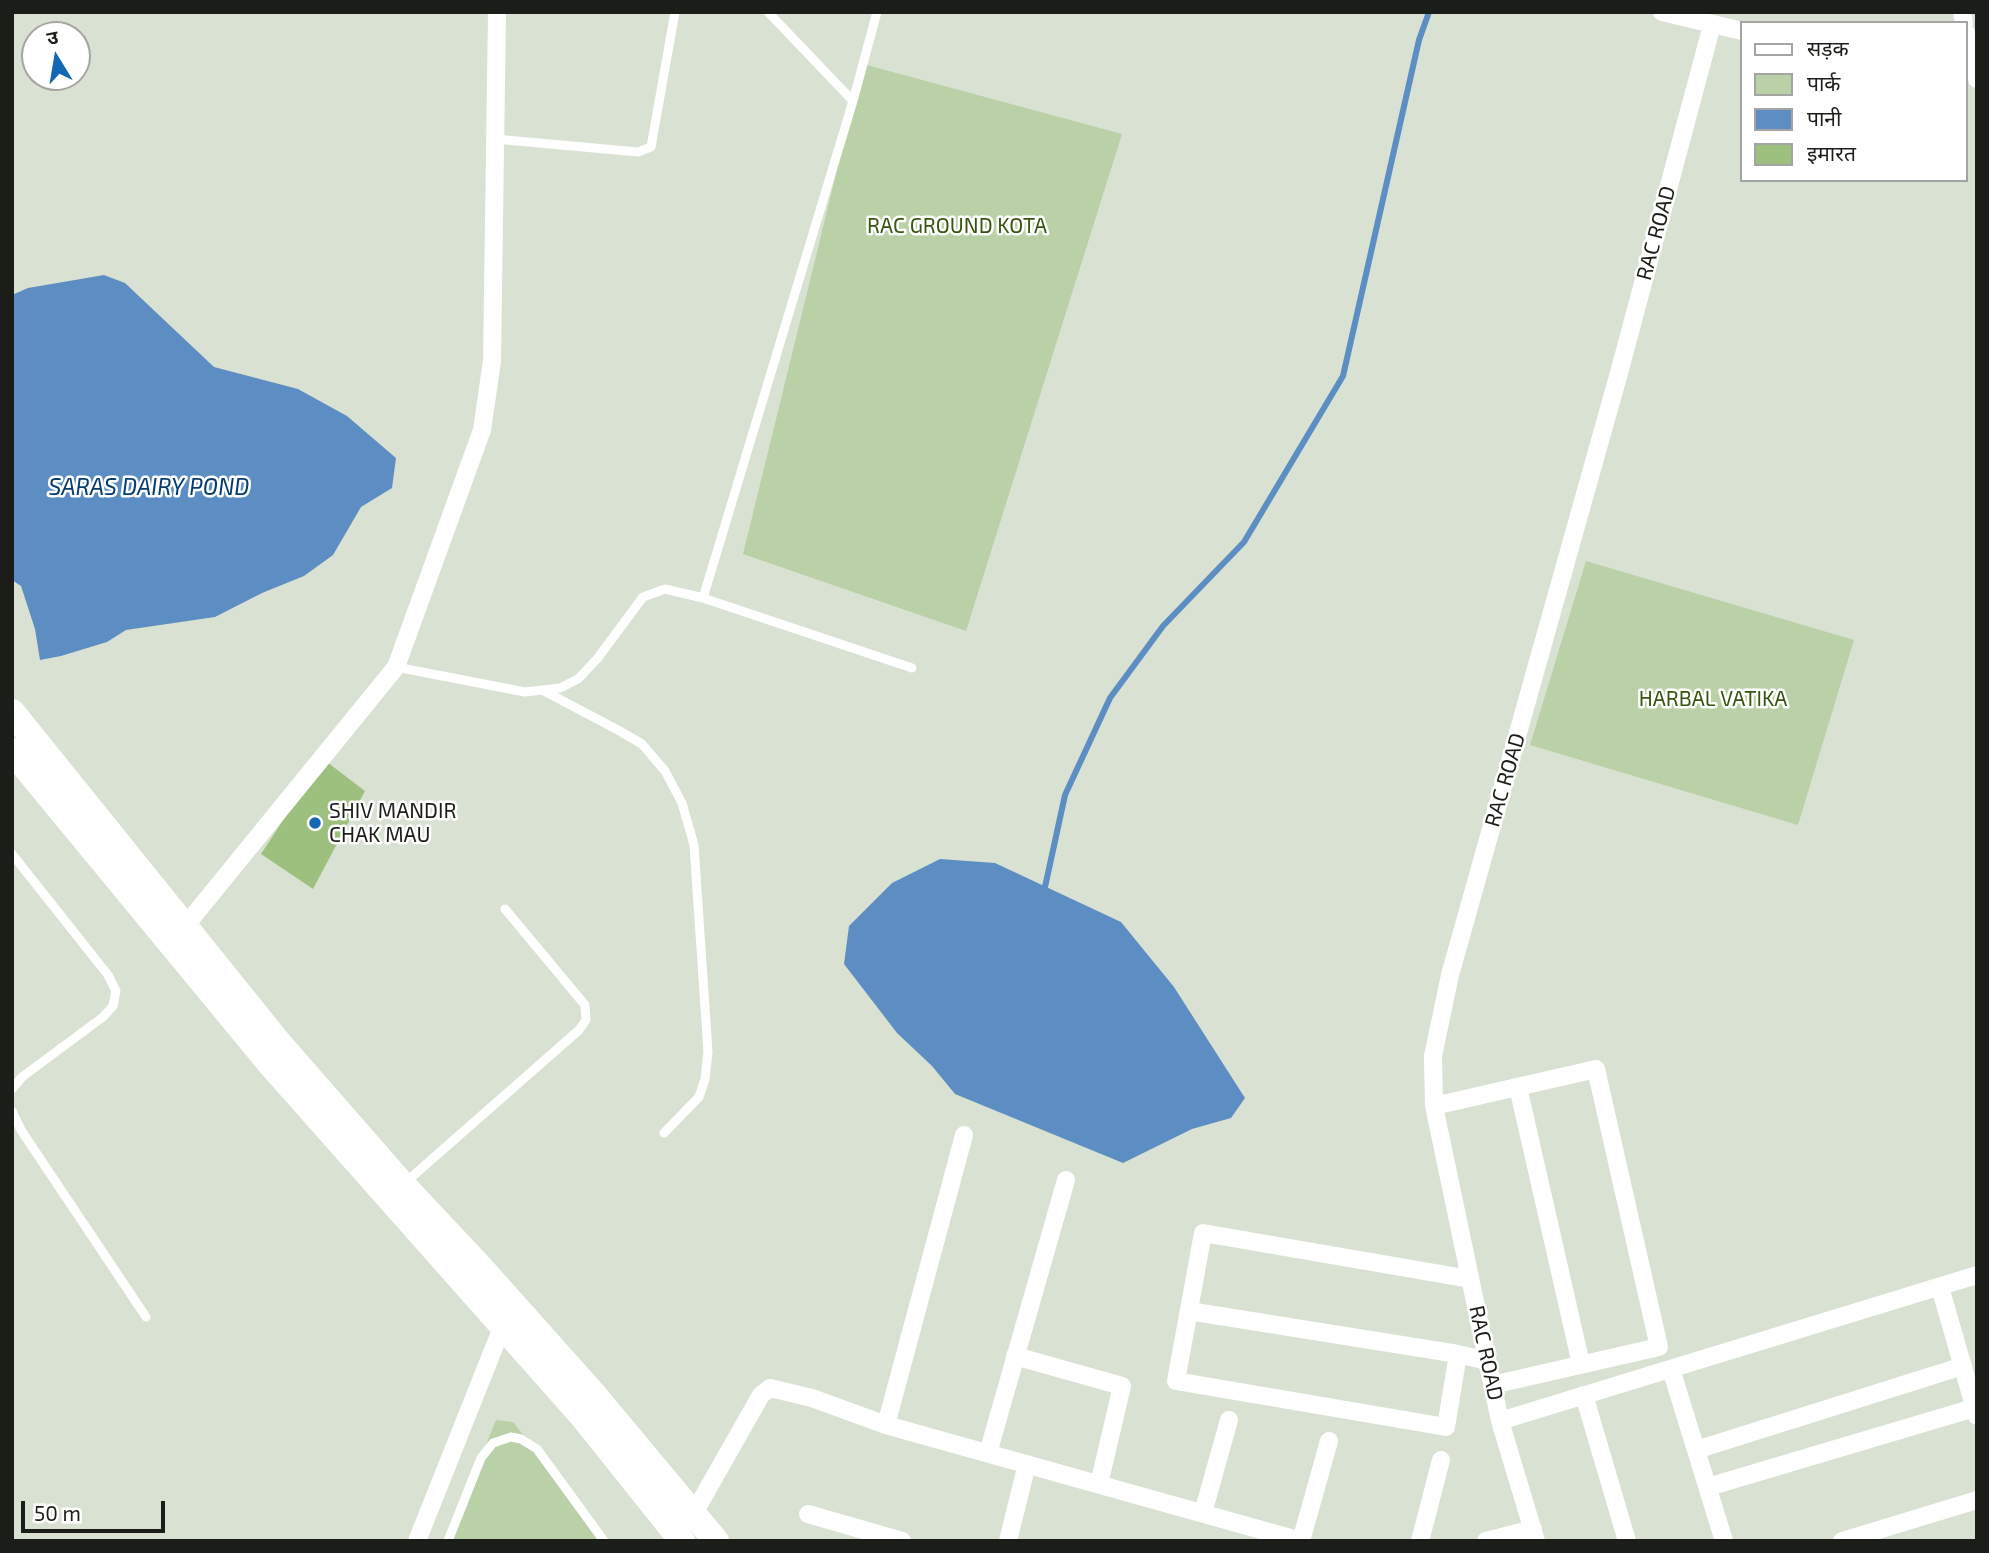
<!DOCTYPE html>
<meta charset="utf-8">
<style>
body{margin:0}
#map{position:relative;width:1989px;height:1553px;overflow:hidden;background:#d9e2d2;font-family:"Exo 2","Noto Sans Devanagari",sans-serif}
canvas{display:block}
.frame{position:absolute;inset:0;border:14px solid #1b1e18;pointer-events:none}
.legend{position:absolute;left:1740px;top:21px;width:228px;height:161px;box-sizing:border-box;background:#fff;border:2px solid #a4a5a3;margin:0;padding:9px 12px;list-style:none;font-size:21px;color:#1b1e18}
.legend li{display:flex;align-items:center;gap:14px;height:35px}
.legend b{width:35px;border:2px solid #a4a5a3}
.north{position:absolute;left:21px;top:21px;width:70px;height:70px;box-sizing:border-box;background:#fff;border:2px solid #a4a5a3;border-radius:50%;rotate:349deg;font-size:19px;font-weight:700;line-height:28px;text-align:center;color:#1b1e18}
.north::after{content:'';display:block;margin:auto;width:24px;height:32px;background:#1368b6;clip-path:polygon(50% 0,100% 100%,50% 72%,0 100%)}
.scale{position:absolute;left:21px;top:1501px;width:144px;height:32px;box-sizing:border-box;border:4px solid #1b1e18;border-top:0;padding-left:9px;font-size:21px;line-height:24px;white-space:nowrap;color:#1b1e18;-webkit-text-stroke:5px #fff;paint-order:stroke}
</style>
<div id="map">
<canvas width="1989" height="1553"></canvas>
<div class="frame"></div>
<ul class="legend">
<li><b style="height:9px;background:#fff"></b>सड़क</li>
<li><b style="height:19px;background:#bad0a7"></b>पार्क</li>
<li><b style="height:19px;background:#5d8ec3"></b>पानी</li>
<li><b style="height:19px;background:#9ec07e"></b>इमारत</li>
</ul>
<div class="north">उ</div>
<div class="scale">50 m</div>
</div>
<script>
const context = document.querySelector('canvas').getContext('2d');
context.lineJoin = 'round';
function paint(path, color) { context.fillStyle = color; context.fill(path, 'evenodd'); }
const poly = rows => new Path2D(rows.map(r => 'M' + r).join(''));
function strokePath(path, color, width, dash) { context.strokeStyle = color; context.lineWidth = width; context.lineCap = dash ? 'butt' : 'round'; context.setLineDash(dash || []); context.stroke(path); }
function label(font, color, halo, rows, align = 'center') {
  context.font = font + ' "Exo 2",sans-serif'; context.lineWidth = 5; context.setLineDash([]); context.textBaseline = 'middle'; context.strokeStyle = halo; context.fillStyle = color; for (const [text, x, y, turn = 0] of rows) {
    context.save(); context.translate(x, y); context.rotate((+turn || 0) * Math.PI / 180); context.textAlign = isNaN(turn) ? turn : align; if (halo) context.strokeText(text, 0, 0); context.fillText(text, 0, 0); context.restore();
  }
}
paint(poly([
 [863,64,1122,134,966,631,743,554],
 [1586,561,1854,640,1798,825,1530,745],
 [496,1420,513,1422,608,1541,447,1541]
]), '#bad0a7');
paint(poly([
 [104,275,125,283,214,367,298,389,347,416,396,458,392,488,361,507,333,555,304,576,262,593,215,617,126,630,107,642,61,656,40,660,35,629,21,586,12,580,12,295,28,288],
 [940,859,995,863,1121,922,1174,987,1245,1098,1231,1118,1192,1129,1123,1163,955,1094,932,1066,897,1033,844,964,849,926,892,883]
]), '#5d8ec3');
strokePath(poly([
 [1045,887,1065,795,1110,698,1163,626,1244,542,1343,376,1419,40,1429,12]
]), '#5d8ec3', 6);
paint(poly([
 [323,759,365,791,313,889,261,854]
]), '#9ec07e');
strokePath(poly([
 [768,12,853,101],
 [495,139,638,152,651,147,675,12],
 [703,598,853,101,877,12],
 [396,667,525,692,560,688,578,679,597,659,643,597,665,589,703,598,912,668],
 [544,691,618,730,642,744,665,771,682,803,694,845,708,1052,705,1079,699,1097,664,1133],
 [12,854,108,975,116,991,113,1006,103,1017,22,1077,12,1089],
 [12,1111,21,1130,146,1317],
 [406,1182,579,1030,586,1020,585,1005,505,909],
 [448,1541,481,1458,493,1443,511,1437,521,1439,537,1449,604,1541]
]), '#fff', 9);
strokePath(poly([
 [1662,12,1742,31],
 [1962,12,1964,23],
 [1966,33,1977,79],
 [186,925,396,667,482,430,492,361,497,12],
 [1518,1087,1581,1364],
 [1434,1106,1596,1069,1659,1347,1492,1385],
 [1940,1287,1977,1416],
 [1189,1311,1458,1354,1487,1361],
 [1458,1354,1446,1427,1176,1381,1203,1233,1470,1279],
 [1015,1356,1122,1386,1099,1484],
 [1671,1369,1724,1541],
 [1584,1395,1627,1541],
 [1500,1421,1977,1275],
 [886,1425,964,1135],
 [1696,1450,1963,1366],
 [988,1453,1066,1180],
 [1708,1487,1974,1408],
 [694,1513,761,1395,770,1388,812,1398,886,1425,1301,1541],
 [1203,1513,1229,1420],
 [808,1514,902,1541],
 [417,1541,503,1325],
 [1008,1541,1027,1464],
 [1301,1541,1329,1441],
 [1420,1541,1441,1460],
 [1486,1541,1533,1529],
 [1536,1541,1500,1421,1434,1106,1433,1056,1450,975,1619,373,1712,25],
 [1842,1541,1977,1500]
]), '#fff', 18);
strokePath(poly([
 [12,712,278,1042,403,1185,480,1267,596,1397,716,1541],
 [12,751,271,1065,583,1417,682,1541]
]), '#fff', 26);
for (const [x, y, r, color] of [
 [315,823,7,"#1368b6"]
]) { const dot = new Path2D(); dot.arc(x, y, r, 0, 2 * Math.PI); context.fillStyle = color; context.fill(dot); strokePath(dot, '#fff', 2.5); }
label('21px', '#36540d', '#fff', [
 ["RAC GROUND KOTA",957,226],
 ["HARBAL VATIKA",1713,699]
]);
label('21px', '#1b1e18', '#fff', [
 ["RAC ROAD",1656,233,-75],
 ["RAC ROAD",1505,780,-74],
 ["RAC ROAD",1486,1353,78]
]);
label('21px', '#1b1e18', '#fff', [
 ["SHIV MANDIR",329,811],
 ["CHAK MAU",329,835]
], 'left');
label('italic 23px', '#043c6e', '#fff', [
 ["SARAS DAIRY POND",149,487]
]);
</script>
